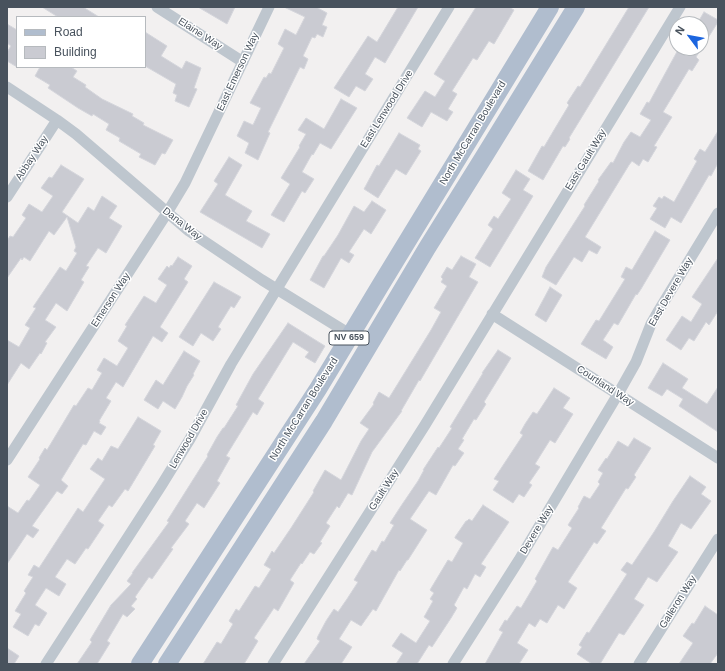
<!DOCTYPE html>
<style>
body{margin:0}
#map{position:relative;width:725px;height:671px;overflow:hidden;background:#f2f0f0;font-family:Helvetica,sans-serif}
canvas{display:block}
.frame{position:absolute;inset:0;border:8px solid #48525d;pointer-events:none}
.legend{position:absolute;left:16px;top:16px;width:130px;height:52px;box-sizing:border-box;background:#fff;border:1px solid #b6babe;margin:0;padding:5px 7px;list-style:none;font-size:12px;color:#48525d}
.legend li{display:flex;align-items:center;gap:8px;height:20px}
.legend b{width:20px;border:1px solid #b6babe}
.north{position:absolute;left:669px;top:16px;width:40px;height:40px;box-sizing:border-box;background:#fff;border:1px solid #b6babe;border-radius:50%;rotate:302deg;font-size:11px;font-weight:700;line-height:16px;text-align:center;color:#48525d}
.north::after{content:'';display:block;margin:auto;width:14px;height:18px;background:#1c65df;clip-path:polygon(50% 0,100% 100%,50% 72%,0 100%)}
</style>
<div id="map">
<canvas width="725" height="671"></canvas>
<div class="frame"></div>
<ul class="legend">
<li><b style="height:5px;background:#b0bdce"></b>Road</li>
<li><b style="height:11px;background:#cacbd2"></b>Building</li>
</ul>
<div class="north">N</div>
</div>
<script>
const context = document.querySelector('canvas').getContext('2d');
context.lineJoin = 'round';
function paint(path, color) { context.fillStyle = color; context.fill(path, 'evenodd'); }
const poly = rows => new Path2D(rows.map(r => 'M' + r).join(''));
function strokePath(path, color, width, dash) { context.strokeStyle = color; context.lineWidth = width; context.lineCap = dash ? 'butt' : 'round'; context.setLineDash(dash || []); context.stroke(path); }
function label(font, color, halo, rows, align = 'center') {
  context.font = font + ' Helvetica,sans-serif'; context.lineWidth = 3; context.setLineDash([]); context.textBaseline = 'middle'; context.strokeStyle = halo; context.fillStyle = color; for (const [text, x, y, turn = 0] of rows) {
    context.save(); context.translate(x, y); context.rotate((+turn || 0) * Math.PI / 180); context.textAlign = isNaN(turn) ? turn : align; if (halo) context.strokeText(text, 0, 0); context.fillText(text, 0, 0); context.restore();
  }
}
const building = poly([
 [42,7,83,7,99,17,58,17,42,7],
 [198,7,235,7,227,24,198,7],
 [284,7,316,7,327,13,322,25,327,27,323,37,317,34,315,38,312,37,303,56,308,59,304,69,300,67,268,132,270,133,258,160,245,153,249,143,237,136,244,121,253,125,261,108,250,103,264,77,266,78,269,73,271,74,284,48,278,44,285,29,296,35,305,17,284,7],
 [398,7,418,7,385,63,375,57,365,74,373,79,365,91,356,86,349,97,334,88,368,36,377,42,398,7],
 [476,7,509,7,514,10,494,44,489,41,477,60,473,58,452,91,457,94,448,109,453,112,447,121,431,112,422,127,407,118,425,91,435,97,445,81,434,74,476,7],
 [629,7,649,7,569,138,570,139,565,147,563,146,543,180,528,171,542,146,544,147,554,130,569,105,567,103,578,86,580,87,629,7],
 [704,12,718,20,718,22,696,57,699,60,692,71,689,69,663,112,672,117,654,146,657,147,648,162,643,159,639,166,632,161,629,165,585,237,601,247,597,254,589,250,582,262,574,257,556,285,542,277,546,267,585,206,584,205,599,181,598,180,611,162,613,163,624,142,631,132,640,137,651,120,640,114,647,102,649,103,679,48,701,48,701,24,697,24,704,12],
 [7,24,17,30,17,67,7,61,7,52,11,46,7,43,7,24],
 [145,32,167,46,161,56,182,69,186,61,201,68,194,88,197,89,189,107,175,101,177,95,173,93,176,84,145,66,145,32],
 [40,67,71,67,77,71,73,77,86,85,85,87,102,99,133,114,132,116,144,123,143,125,173,140,165,154,162,153,155,165,139,157,141,154,119,141,120,138,106,130,109,124,93,114,92,116,78,108,48,88,50,85,35,76,40,67],
 [341,99,357,108,331,149,320,143,313,155,312,154,302,172,314,179,305,193,302,191,284,222,271,215,290,184,281,178,300,147,299,146,306,134,298,130,306,118,324,129,341,99],
 [718,131,718,163,711,176,709,175,681,223,671,217,665,228,650,219,657,208,653,206,659,197,662,199,664,196,674,202,697,161,694,159,700,149,705,152,718,131],
 [399,133,420,145,418,149,421,151,406,175,396,169,378,198,364,189,377,165,379,166,399,133],
 [229,157,242,165,225,195,252,211,246,221,270,234,262,248,200,212,218,184,214,181,229,157],
 [61,165,84,179,62,212,78,223,88,207,94,211,102,196,117,206,109,218,122,226,106,253,98,248,86,266,89,267,81,280,84,282,67,311,56,303,45,320,56,327,45,342,47,343,41,354,40,353,29,369,21,363,7,385,7,340,19,347,30,328,25,325,36,308,33,307,60,267,66,271,77,253,74,251,76,247,67,217,54,235,49,231,30,261,24,257,22,260,21,258,7,278,7,241,10,236,13,237,26,218,22,215,29,204,42,212,53,196,41,188,49,177,52,178,61,165],
 [516,170,530,179,523,190,533,196,490,267,475,258,493,229,488,225,494,216,498,219,511,199,502,193,516,170],
 [372,201,386,210,371,234,364,229,349,252,354,255,349,263,341,258,324,288,310,280,323,256,324,256,338,235,354,206,364,212,372,201],
 [655,231,670,240,641,289,637,295,636,294,618,325,614,323,603,340,613,347,606,359,581,344,596,320,599,321,625,279,621,277,626,267,632,270,655,231],
 [461,256,476,264,469,277,478,282,420,381,419,380,401,411,402,411,372,452,352,495,348,493,339,508,337,506,326,523,330,526,320,542,322,543,314,554,310,552,302,564,301,563,290,580,294,583,278,611,274,608,254,638,258,641,244,664,203,664,217,642,221,644,233,624,229,621,236,609,239,611,255,586,259,588,271,569,264,565,272,551,274,553,291,528,314,492,313,491,325,470,341,480,361,441,369,429,360,423,374,404,373,403,379,392,389,398,431,330,441,312,434,308,447,286,441,282,443,279,441,277,447,267,452,270,461,256],
 [178,257,192,266,184,279,188,282,160,327,168,333,162,342,153,336,123,387,116,382,106,398,111,401,99,421,100,421,99,423,106,427,101,435,94,431,86,445,83,444,61,480,68,486,62,494,57,491,32,526,39,530,33,538,27,534,7,564,7,506,18,513,27,500,29,501,40,485,28,477,40,459,39,458,45,448,47,450,74,405,76,406,88,388,92,390,102,373,97,370,104,358,117,366,128,348,118,341,127,326,125,325,144,296,156,303,167,285,158,279,167,266,169,268,171,265,172,266,178,257],
 [718,258,718,311,709,325,706,322,694,341,689,338,681,350,666,340,682,316,691,322,702,304,692,297,718,258],
 [214,282,241,297,234,308,231,306,218,327,221,329,213,341,201,333,193,346,179,337,214,282],
 [550,287,562,295,546,322,535,315,550,287],
 [288,323,325,346,315,363,305,357,309,352,293,342,258,399,264,403,257,415,253,412,226,456,230,458,217,481,220,483,204,508,197,503,185,521,189,524,171,548,173,549,152,579,149,577,135,597,137,599,131,606,135,609,127,617,123,614,107,641,110,643,97,664,77,664,92,642,90,640,111,605,131,584,127,581,133,573,132,573,169,522,167,521,208,456,207,455,217,437,223,428,224,428,238,406,236,405,253,374,288,323],
 [498,350,511,358,484,402,486,404,476,420,474,419,462,439,464,440,458,449,464,453,455,466,453,465,436,495,429,491,410,519,427,530,408,560,407,560,400,571,399,570,376,611,373,609,361,626,351,620,339,639,352,647,341,664,304,664,320,641,317,639,318,636,326,621,334,609,338,612,347,599,358,582,354,580,372,550,376,552,382,541,384,542,394,525,390,523,401,506,418,481,424,470,423,470,438,447,439,448,452,428,450,427,483,373,482,373,498,350],
 [184,351,200,361,193,374,194,375,187,386,182,397,175,409,163,401,158,409,144,400,156,380,163,385,184,351],
 [663,363,688,379,682,388,707,404,718,387,718,432,679,406,683,399,667,389,662,396,648,388,663,363],
 [554,388,570,398,563,408,573,414,555,443,550,440,535,464,540,467,529,483,532,485,524,497,519,494,513,503,493,490,499,481,494,479,523,435,520,433,525,424,533,412,537,414,554,388],
 [138,417,161,431,153,445,155,446,128,491,125,489,112,507,109,505,98,521,104,525,88,549,86,548,75,564,67,559,55,577,66,584,59,596,46,588,35,605,47,613,39,626,35,624,28,636,13,627,21,614,15,611,26,593,24,591,33,577,28,575,34,565,39,568,78,508,83,512,105,479,90,469,98,458,102,461,111,446,118,449,138,417],
 [634,438,651,448,634,475,636,477,628,489,626,488,601,528,606,531,597,544,594,542,568,582,577,588,564,609,558,605,547,623,540,619,535,627,529,623,517,643,528,650,519,664,485,664,503,632,499,630,505,620,507,621,517,606,521,608,537,581,535,579,553,547,558,550,572,528,568,525,579,508,578,507,584,496,590,499,600,484,598,482,603,473,598,470,606,458,607,459,618,441,628,447,634,438],
 [690,476,706,487,701,494,711,501,691,529,681,523,668,546,678,552,657,582,648,577,634,599,644,605,624,635,619,633,600,664,592,664,577,654,582,647,579,645,587,632,589,633,627,574,621,570,627,562,632,565,654,532,673,501,690,476],
 [483,505,509,522,481,564,486,567,480,577,475,574,467,589,464,587,454,605,457,608,451,618,432,647,429,645,417,664,396,664,403,653,392,646,401,633,416,643,430,621,424,617,433,601,430,599,434,593,430,590,448,560,452,562,463,543,455,538,455,537,466,521,467,521,469,519,472,521,483,505],
 [705,606,718,615,718,653,710,664,679,664,693,643,683,636,692,623,694,624,705,606],
 [7,648,19,656,14,664,7,664,7,648]
]);
paint(building, '#cacbd2');
strokePath(building, '#d4d5db', 1);
strokePath(poly([
 [157,7,243,62],
 [7,87,57,120,76,134,189,231,262,280,369,346],
 [7,197,57,120],
 [492,314,718,458],
 [7,460,167,213,185,183,269,7],
 [46,664,161,486,190,439,231,364,449,7],
 [273,664,425,425,680,7],
 [453,664,519,560,618,394,636,362,651,324,659,310,718,213],
 [639,664,718,539]
]), '#bec6ce', 11);
strokePath(poly([
 [140,664,318,389,380,286,550,7],
 [167,664,324,421,427,248,485,155,576,7]
]), '#b0bdce', 18);
for (const [x, y, w] of [
 [349,338,40]
]) { const box = new Path2D(); box.roundRect(x - w / 2, y - 7, w, 14, 3); context.fillStyle = '#fff'; context.fill(box); strokePath(box, '#48525d', 1); }
label('bold 9px', '#48525d', null, [
 ["NV 659",349,338]
]);
label('10px', '#48525d', '#fff', [
 ["Elaine Way",200,34,33],
 ["East Emerson Way",238,72,-65],
 ["East Lenwood Drive",387,109,-58],
 ["North McCarran Boulevard",473,133,-59],
 ["Abbay Way",32,158,-57],
 ["East Gault Way",586,160,-59],
 ["Dana Way",182,224,38],
 ["East Devere Way",671,292,-60],
 ["Emerson Way",111,300,-57],
 ["Courtland Way",605,386,33],
 ["North McCarran Boulevard",304,409,-58],
 ["Lenwood Drive",189,439,-60],
 ["Gault Way",384,490,-58],
 ["Devere Way",537,530,-59],
 ["Galleron Way",678,602,-58]
]);
</script>
